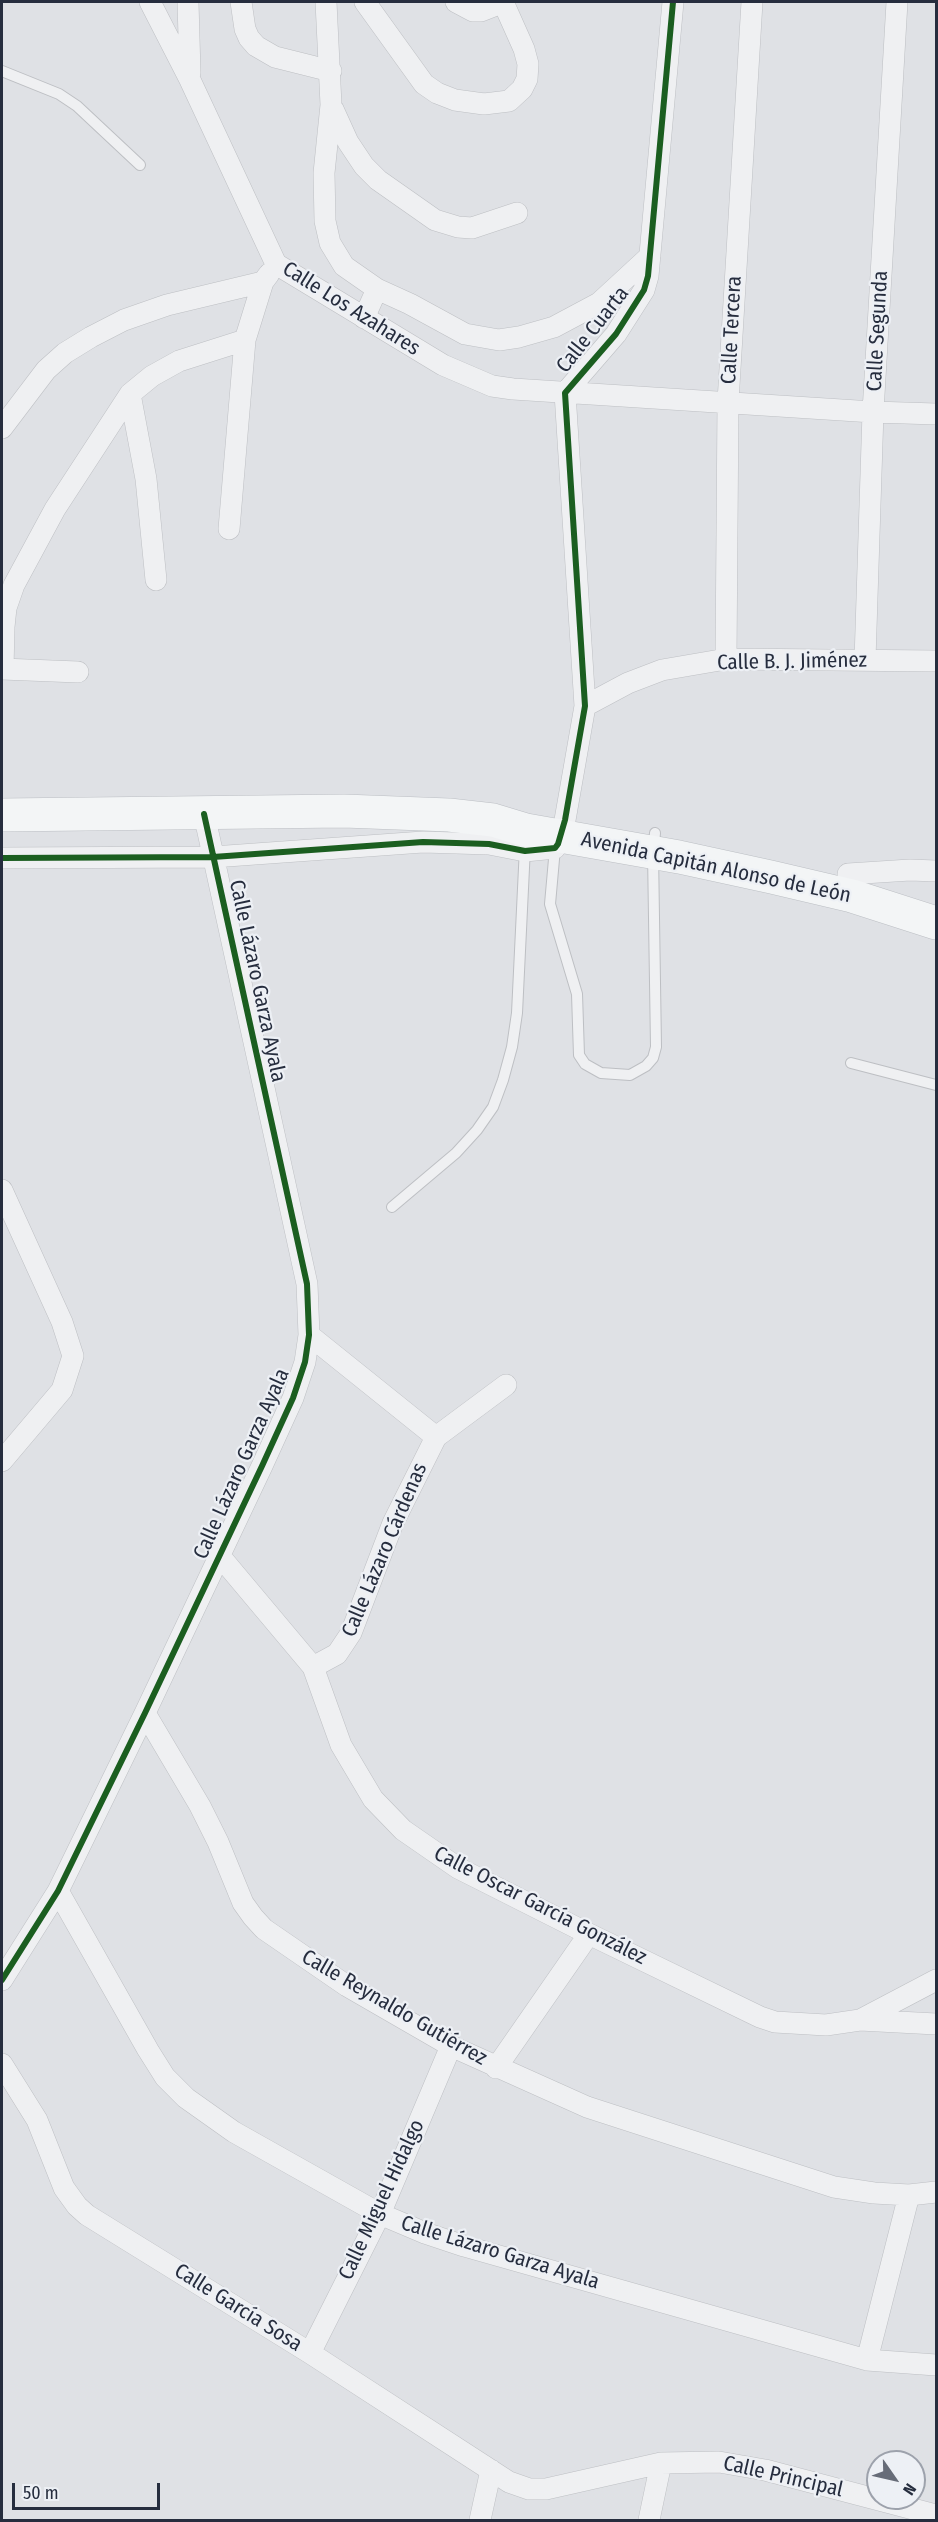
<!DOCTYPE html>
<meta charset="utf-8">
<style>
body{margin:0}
#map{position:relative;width:938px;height:2522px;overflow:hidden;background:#dfe1e5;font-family:"Fira Sans Condensed",sans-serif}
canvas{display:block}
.frame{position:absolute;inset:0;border:3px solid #262d3e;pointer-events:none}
.north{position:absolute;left:866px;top:2450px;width:60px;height:60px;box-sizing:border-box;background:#edf0f5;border:2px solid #9da2ac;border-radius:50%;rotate:124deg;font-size:16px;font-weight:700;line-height:24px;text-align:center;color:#262d3e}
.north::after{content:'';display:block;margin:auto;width:21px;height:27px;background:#676c78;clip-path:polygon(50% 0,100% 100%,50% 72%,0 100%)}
.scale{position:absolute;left:12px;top:2483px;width:148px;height:27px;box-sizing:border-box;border:3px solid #262d3e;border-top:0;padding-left:8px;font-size:18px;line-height:21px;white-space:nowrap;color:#262d3e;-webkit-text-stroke:4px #edf0f5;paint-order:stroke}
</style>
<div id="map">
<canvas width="938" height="2522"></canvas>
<div class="frame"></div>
<div class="north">N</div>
<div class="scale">50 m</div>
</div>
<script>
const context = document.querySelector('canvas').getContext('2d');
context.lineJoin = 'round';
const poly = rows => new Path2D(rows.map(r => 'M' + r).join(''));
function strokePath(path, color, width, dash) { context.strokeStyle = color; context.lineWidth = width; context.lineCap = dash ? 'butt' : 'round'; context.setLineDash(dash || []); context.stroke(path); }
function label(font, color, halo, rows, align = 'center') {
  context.font = font + ' "Fira Sans Condensed",sans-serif'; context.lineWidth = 4.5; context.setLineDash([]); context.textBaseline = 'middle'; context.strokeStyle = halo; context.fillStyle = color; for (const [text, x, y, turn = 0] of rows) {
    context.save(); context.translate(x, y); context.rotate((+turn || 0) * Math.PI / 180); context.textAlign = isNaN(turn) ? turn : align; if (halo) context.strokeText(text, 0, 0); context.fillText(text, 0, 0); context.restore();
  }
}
const service = poly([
 [2,71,59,94,77,106,140,165],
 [555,848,550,904,577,994,579,1055,585,1064,601,1073,630,1075,646,1066,653,1058,656,1047,653,853,655,833],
 [851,1063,936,1085],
 [392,1207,456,1153,477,1130,493,1107,503,1080,512,1047,517,1013,525,847]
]);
const minor = poly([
 [150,2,190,80,276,264,443,365,492,386,513,389,873,412,936,414],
 [188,2,190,73],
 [241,2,245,29,249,38,256,46,275,57,331,71],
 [326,2,331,105,324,173,325,221,330,243,344,266,377,289],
 [365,2,424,84,437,93,455,100,484,104,509,101,522,89,527,79,528,64,524,49,503,2],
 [456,2,473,11,481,11,504,2],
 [333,109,348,142,364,166,378,180,435,220,458,227,472,228,517,213],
 [364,318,377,289,410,304,465,334,499,340,519,337,554,327,599,303,650,256],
 [130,394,146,479,156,580],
 [2,428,46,370,65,353,91,337,124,320,167,305,263,282],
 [229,529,245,340,263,282,269,274],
 [726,659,728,402,752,2],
 [865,660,873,412,897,2],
 [2,669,78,672],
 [3,669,4,627,6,608,14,585,55,509,130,394,152,376,179,361,245,340],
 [585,706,628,683,662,670,726,659,936,661],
 [2,858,213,857,423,842,489,844,525,851,555,848,558,844,565,820,585,706,565,393,616,334,644,290,648,276,673,2],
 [848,874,910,870,936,871],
 [2,1190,62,1322,73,1356,62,1390,2,1461],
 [309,1335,436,1437],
 [219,1555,313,1667,341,1745,373,1799,403,1830,458,1868,589,1934,760,2017,775,2022,826,2025,860,2020,936,1980],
 [313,1667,337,1654,351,1633,393,1523,436,1437,506,1385],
 [145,1713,200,1806,218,1842,243,1903,253,1917,264,1929,347,1986,451,2046,587,2107,834,2187,874,2193,909,2195,936,2192],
 [58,1891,148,2050,165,2077,186,2098,234,2132,380,2214,425,2233,464,2246,867,2360,936,2365],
 [2,1980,58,1891,145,1713,262,1466,293,1398,305,1362,309,1335,307,1284,204,814],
 [860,2020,936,2024],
 [2,2064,37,2120,64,2188,77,2206,87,2215,310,2353,509,2482,529,2489,546,2489,661,2463,719,2462,765,2470,936,2515],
 [496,2068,589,1934],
 [310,2353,380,2214,451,2046],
 [867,2360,909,2195],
 [480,2520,491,2470],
 [649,2520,661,2463]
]);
const primary = poly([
 [2,815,344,811,449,815,493,820,526,830,679,857,771,877,852,896,936,923]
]);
strokePath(service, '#bdbfc3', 12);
strokePath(minor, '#bdbfc3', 22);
strokePath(primary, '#bbbec3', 34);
strokePath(service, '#eff0f2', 10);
strokePath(minor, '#eff0f2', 21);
strokePath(primary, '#f3f5f6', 33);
strokePath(poly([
 [2,858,213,857,423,842,489,844,525,851,555,848,558,844,565,820,585,706,565,393,616,334,644,290,648,276,673,2],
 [2,1980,58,1891,145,1713,262,1466,293,1398,305,1362,309,1335,307,1284,204,814]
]), '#1b5e20', 6);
label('21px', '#262d3e', '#edf0f5', [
 ["Calle Los Azahares",351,309,32],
 ["Calle Cuarta",593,330,-52],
 ["Calle Tercera",732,330,-87],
 ["Calle Segunda",878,331,-87],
 ["Calle B. J. Jiménez",792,662,-1],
 ["Avenida Capitán Alonso de León",716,868,12],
 ["Calle Lázaro Garza Ayala",257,981,78],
 ["Calle Lázaro Garza Ayala",242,1464,-66],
 ["Calle Lázaro Cárdenas",385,1550,-67],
 ["Calle Oscar García González",540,1906,27],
 ["Calle Reynaldo Gutiérrez",394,2008,30],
 ["Calle Miguel Hidalgo",382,2200,-65],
 ["Calle Lázaro Garza Ayala",500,2253,17],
 ["Calle García Sosa",238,2308,32],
 ["Calle Principal",783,2477,13]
]);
</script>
